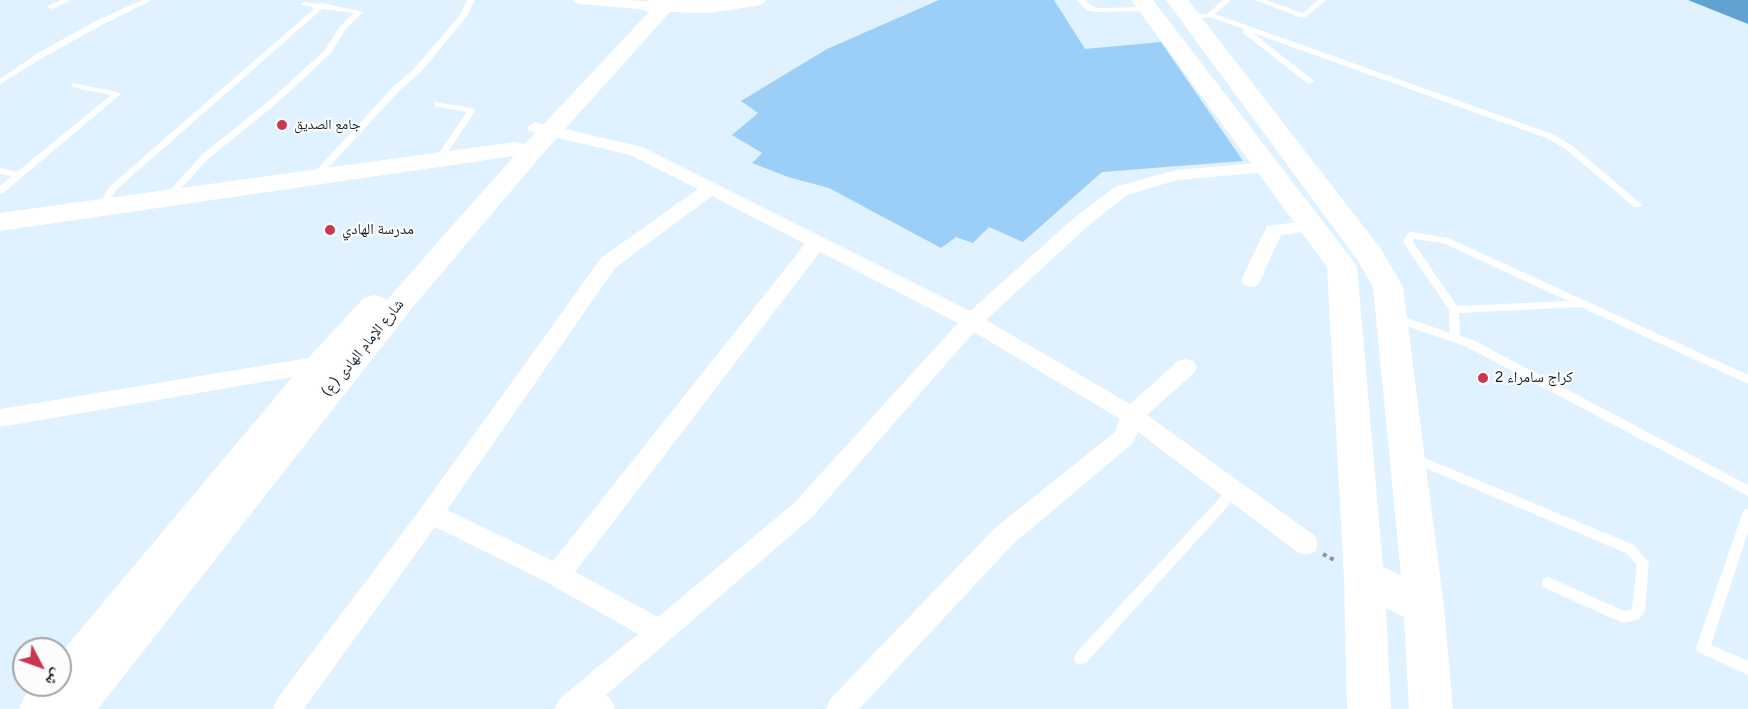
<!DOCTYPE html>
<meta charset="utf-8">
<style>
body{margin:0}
#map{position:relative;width:1748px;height:709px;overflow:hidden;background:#e0f1ff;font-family:Figtree,"Noto Naskh Arabic",sans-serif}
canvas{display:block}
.north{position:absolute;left:12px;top:637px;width:60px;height:60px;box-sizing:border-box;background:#fcfcfc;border:2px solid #a0a4a8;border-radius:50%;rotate:131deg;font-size:16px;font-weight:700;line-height:24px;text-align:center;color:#162129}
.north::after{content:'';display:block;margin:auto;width:21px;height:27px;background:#c8384e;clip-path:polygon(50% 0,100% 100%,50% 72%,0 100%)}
</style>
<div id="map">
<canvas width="1748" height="709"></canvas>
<div class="north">ش</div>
</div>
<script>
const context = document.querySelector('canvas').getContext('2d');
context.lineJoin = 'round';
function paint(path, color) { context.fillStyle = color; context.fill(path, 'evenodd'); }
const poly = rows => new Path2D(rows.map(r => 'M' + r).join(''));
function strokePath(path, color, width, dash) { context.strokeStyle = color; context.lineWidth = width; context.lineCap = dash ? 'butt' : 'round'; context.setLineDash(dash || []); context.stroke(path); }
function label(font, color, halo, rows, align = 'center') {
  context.font = font + ' Figtree,"Noto Naskh Arabic",sans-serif'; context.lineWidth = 4.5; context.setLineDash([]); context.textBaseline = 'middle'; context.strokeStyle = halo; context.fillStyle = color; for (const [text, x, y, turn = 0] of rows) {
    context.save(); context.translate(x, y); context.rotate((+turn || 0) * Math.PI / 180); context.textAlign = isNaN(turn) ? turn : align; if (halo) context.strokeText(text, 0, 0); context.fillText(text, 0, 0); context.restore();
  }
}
paint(poly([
 [939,0,1054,0,1085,49,1161,42,1243,161,1102,172,1023,242,989,227,973,243,956,237,941,248,829,188,788,177,752,163,762,153,732,135,758,113,741,101,827,49]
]), '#9bcff7');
paint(poly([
 [1688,0,1748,0,1748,24]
]), '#60a2d2');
strokePath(poly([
 [1323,554,1336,561]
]), '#8997a3', 4, [4, 4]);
paint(poly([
 [61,0,71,0,53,9,46,7,61,0],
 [142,0,152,0,100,26,44,57,0,84,0,79,38,53,94,22,142,0],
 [467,0,475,0,467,16,420,73,400,90,317,180,311,180,311,176,394,86,414,69,460,15,467,0],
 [1077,0,1085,0,1092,6,1097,8,1149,7,1153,9,1149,11,1097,12,1086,10,1077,0],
 [1223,0,1231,0,1215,14,1555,135,1574,147,1642,205,1640,207,1634,207,1568,151,1549,139,1253,33,1314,81,1310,83,1307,83,1243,33,1244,29,1212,18,1189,17,1185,15,1189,13,1207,14,1223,0],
 [1255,0,1266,0,1303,13,1318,0,1326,0,1306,17,1299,17,1255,0],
 [304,2,319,4,322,3,363,12,346,29,331,53,276,104,209,158,170,200,164,200,163,198,203,154,270,100,325,50,340,26,354,13,322,9,116,190,106,209,100,209,98,207,109,187,315,8,302,5,300,4,304,2],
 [72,83,117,92,121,94,3,193,0,194,0,186,12,176,0,174,0,168,17,172,111,95,72,87,72,83],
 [434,102,472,108,476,110,441,162,438,163,434,160,467,112,434,106,434,102],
 [1411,232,1448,238,1748,375,1748,384,1581,307,1459,313,1460,336,1473,340,1748,485,1748,496,1465,346,1391,321,1390,318,1395,314,1450,333,1449,310,1403,242,1408,233,1411,232],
 [1414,239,1443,243,1568,301,1457,306,1413,242,1414,239],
 [1413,453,1634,545,1649,563,1645,610,1643,614,1638,620,1623,623,1543,587,1542,583,1543,579,1548,577,1624,611,1630,610,1632,608,1637,565,1626,553,1409,461,1407,458,1409,455,1413,453],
 [1233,487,1237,488,1239,492,1237,496,1086,663,1081,664,1076,663,1074,658,1076,653,1229,488,1233,487],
 [1748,509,1748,532,1711,645,1748,661,1748,675,1698,652,1696,648,1742,514,1744,510,1748,509]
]), '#fff');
paint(poly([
 [572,0,629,0,650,2,657,6,650,10,579,4,572,0],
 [535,122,642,147,970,311,1074,218,1115,187,1176,170,1268,162,1274,163,1277,167,1274,171,1268,172,1177,180,1127,195,1088,226,986,320,1130,404,1178,361,1186,359,1194,361,1197,367,1194,373,1147,415,1315,536,1318,544,1315,552,1306,555,1297,552,1138,432,1133,443,1013,544,859,709,826,709,830,699,995,528,1115,432,1120,419,974,332,812,517,606,695,611,699,615,709,555,709,559,699,638,634,548,583,435,527,304,709,273,709,277,699,422,507,601,258,698,189,630,155,529,131,527,127,535,122],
 [712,196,805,244,553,561,447,510,615,268,712,196],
 [820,252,958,323,794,503,658,617,575,572,820,252],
 [1312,220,1319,222,1321,226,1319,230,1281,235,1258,285,1251,287,1244,285,1241,280,1267,226,1312,220],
 [321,356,328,358,332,364,328,370,321,372,0,427,0,409,321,356]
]), '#fff');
paint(poly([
 [650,0,766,0,763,4,756,6,709,13,670,12,539,158,413,307,98,709,19,709,25,695,34,685,60,685,60,654,310,356,364,298,374,295,384,298,386,301,514,156,0,231,0,213,514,142,525,144,649,12,643,10,640,6,643,2,650,0]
]), '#fff');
paint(poly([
 [1131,0,1153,0,1357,266,1383,567,1401,575,1373,287,1358,261,1166,0,1188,0,1381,249,1403,287,1444,607,1453,709,1409,709,1404,617,1386,608,1391,709,1347,709,1344,577,1327,267,1131,0]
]), '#fff');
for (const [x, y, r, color] of [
 [282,125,6,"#c8384e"],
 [330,230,6,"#c8384e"],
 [1483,378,6,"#c8384e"]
]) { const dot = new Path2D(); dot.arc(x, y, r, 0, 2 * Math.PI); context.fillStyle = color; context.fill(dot); strokePath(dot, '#fcfcfc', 2); }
label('14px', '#162129', '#fcfcfc', [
 ["جامع الصديق",294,125]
], 'left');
label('15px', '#162129', '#fcfcfc', [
 ["مدرسة الهادي",342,230],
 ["كراج سامراء 2",1495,378]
], 'left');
label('15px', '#162129', '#fcfcfc', [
 ["شارع الإمام الهادی (ع)",363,348,-51]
]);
</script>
